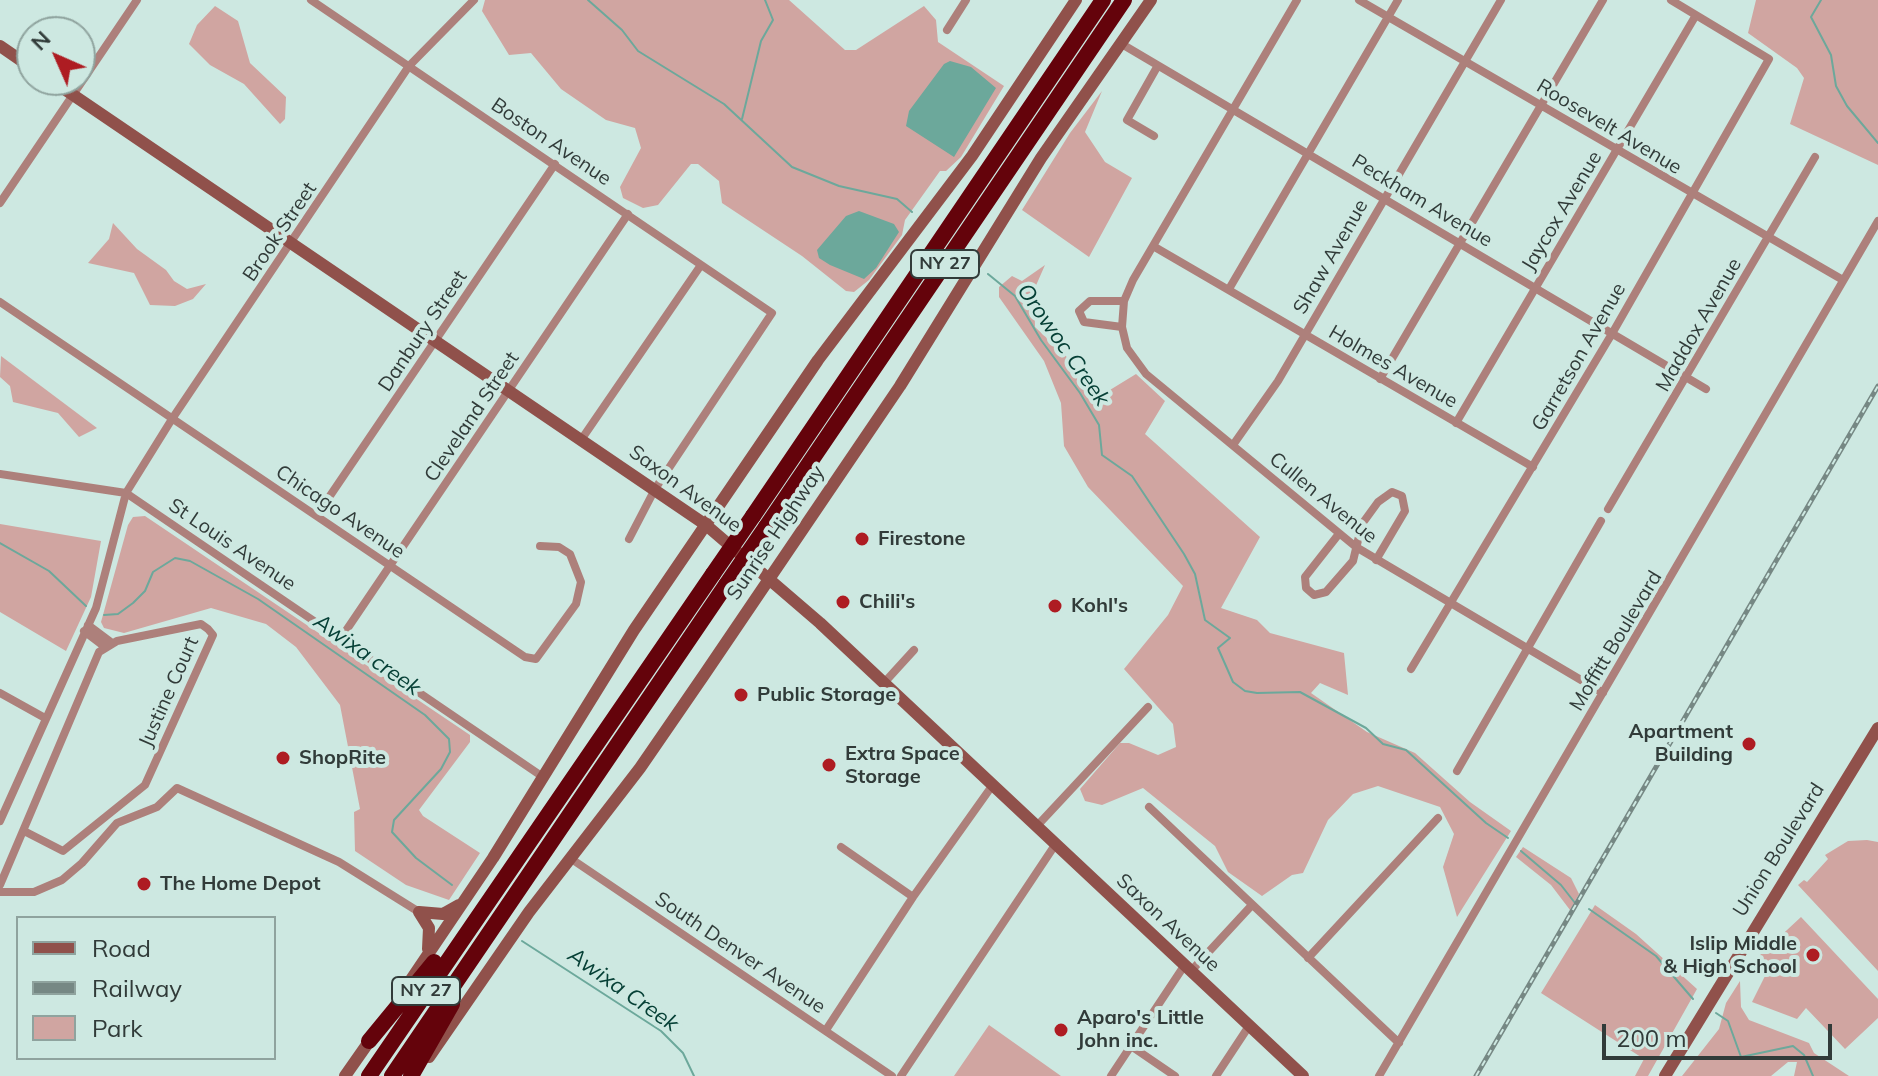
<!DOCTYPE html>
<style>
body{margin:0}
#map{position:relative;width:1878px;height:1076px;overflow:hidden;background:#cde8e1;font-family:Mulish,sans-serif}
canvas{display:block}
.legend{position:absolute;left:16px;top:916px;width:260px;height:144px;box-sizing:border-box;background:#cde8e1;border:2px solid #8fa39e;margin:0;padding:10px 14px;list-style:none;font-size:24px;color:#313b39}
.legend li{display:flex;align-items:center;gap:16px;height:40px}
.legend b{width:40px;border:2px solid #8fa39e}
.north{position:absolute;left:16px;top:16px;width:80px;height:80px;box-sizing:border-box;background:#cde8e1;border:2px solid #8fa39e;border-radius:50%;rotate:315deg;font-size:22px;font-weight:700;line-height:32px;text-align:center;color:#313b39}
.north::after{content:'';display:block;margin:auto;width:28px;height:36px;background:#ae1c22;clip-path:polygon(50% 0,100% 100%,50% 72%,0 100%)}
.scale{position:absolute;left:1602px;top:1024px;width:230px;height:36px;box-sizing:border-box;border:4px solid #313b39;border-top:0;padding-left:10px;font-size:24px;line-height:28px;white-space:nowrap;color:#313b39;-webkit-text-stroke:6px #cde8e1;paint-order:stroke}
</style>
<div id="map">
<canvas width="1878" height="1076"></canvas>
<ul class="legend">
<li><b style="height:10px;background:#90514b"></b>Road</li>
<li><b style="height:10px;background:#768884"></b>Railway</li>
<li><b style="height:22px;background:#d0a5a1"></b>Park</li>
</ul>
<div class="north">N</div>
<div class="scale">200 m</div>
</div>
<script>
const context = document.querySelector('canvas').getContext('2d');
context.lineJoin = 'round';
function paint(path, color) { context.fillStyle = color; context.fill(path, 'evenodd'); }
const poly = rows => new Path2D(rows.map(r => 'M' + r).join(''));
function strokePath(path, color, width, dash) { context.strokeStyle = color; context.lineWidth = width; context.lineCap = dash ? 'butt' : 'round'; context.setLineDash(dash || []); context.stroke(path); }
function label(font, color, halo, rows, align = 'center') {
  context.font = font + ' Mulish,sans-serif'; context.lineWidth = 8; context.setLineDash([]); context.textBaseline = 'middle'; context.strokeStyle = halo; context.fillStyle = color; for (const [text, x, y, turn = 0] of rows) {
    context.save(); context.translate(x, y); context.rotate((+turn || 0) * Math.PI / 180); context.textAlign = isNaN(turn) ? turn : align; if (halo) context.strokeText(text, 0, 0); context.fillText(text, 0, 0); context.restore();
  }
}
paint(poly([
 [485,0,789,0,845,50,856,50,924,6,936,20,938,42,1004,86,961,157,946,171,940,171,905,220,902,235,869,280,854,292,846,291,802,256,722,203,719,181,698,164,691,164,658,205,643,208,623,198,620,187,641,148,635,128,606,120,561,89,531,53,509,55,482,11],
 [1756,0,1878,0,1878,165,1790,124,1804,78,1797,68,1748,33],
 [215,6,238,21,250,63,286,97,285,119,280,124,244,84,210,65,189,44,197,25],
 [1102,91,1085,132,1105,162,1132,178,1089,257,1022,210,1070,133],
 [113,223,137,249,166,270,174,281,187,289,206,284,193,299,175,306,150,305,134,273,88,263,109,239],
 [1045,265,1034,290,1035,327,1105,393,1136,374,1165,401,1145,434,1260,537,1221,608,1257,620,1270,633,1344,653,1348,695,1320,683,1311,693,1367,732,1415,753,1470,802,1511,831,1457,917,1443,867,1454,834,1440,807,1378,786,1353,794,1328,820,1303,873,1292,875,1262,896,1228,872,1215,846,1143,788,1102,805,1085,801,1080,789,1120,743,1129,743,1158,755,1176,747,1173,724,1124,669,1168,615,1183,586,1088,487,1064,446,1061,403,1044,361,999,297,999,287,1012,276,1022,281],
 [1,356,97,428,79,437,58,413,13,402,10,386,0,377],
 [145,516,470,735,470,742,419,810,423,816,480,853,449,900,406,885,355,851,354,812,360,809,340,705,296,647,266,624,211,608,124,633,104,628,101,622,128,525,133,517],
 [0,524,101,541,91,597,66,651,0,612],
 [1867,840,1878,842,1878,971,1798,885,1804,880,1807,882,1828,859,1825,855,1848,841],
 [1523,847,1571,878,1579,894,1570,910,1551,885,1516,857],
 [1595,905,1636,934,1697,989,1648,1076,1635,1076,1644,1059,1541,993],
 [1801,917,1878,999,1878,1018,1845,1049,1806,1008,1797,1019,1752,1002,1769,968,1759,956],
 [1740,981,1741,1007,1749,1020,1809,1043,1814,1053,1849,1076,1794,1076,1797,1062,1788,1062,1771,1076,1682,1076,1719,1029,1726,1003],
 [989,1025,1061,1076,954,1076]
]), '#d0a5a1');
paint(poly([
 [950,61,971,67,996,88,954,157,906,126,909,111,944,64],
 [859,211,894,224,899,232,876,268,864,279,830,265,819,258,817,250,846,216]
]), '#6ca89b');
strokePath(poly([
 [588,0,622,30,638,51,724,104,792,167,839,186,897,199,912,212],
 [1821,0,1811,17,1831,55,1836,86,1847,106,1878,143],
 [742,119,761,41,773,20,765,0],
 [988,274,1015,296,1041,340,1080,393,1099,425,1102,455,1132,476,1184,554,1195,574,1205,620,1230,638,1218,648,1233,682,1245,691,1257,693,1300,692,1366,728,1383,744,1406,750,1486,823,1508,838],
 [0,543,49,571,86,606],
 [104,615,118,614,133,603,145,591,153,572,175,558,190,561,258,599,425,715,449,739,450,752,441,769,394,820,392,832,416,858,452,885],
 [1521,851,1561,885,1575,903],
 [1589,909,1656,956,1693,999],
 [522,941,661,1031,683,1053,694,1076],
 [1716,1013,1728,1021,1741,1057,1793,1046,1804,1055,1813,1076]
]), '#6ca89b', 2);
strokePath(poly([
 [311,0,772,313,655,489,629,539],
 [1297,0,1133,280,1124,301,1122,327,1127,348,1146,374,1356,547,1603,693],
 [1359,0,1843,280],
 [947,30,966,0],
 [1120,43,1706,389],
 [1154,136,1127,120,1157,67],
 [0,203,137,0],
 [1153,246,1533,467],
 [1229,289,1398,0],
 [0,302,525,657,536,659,576,604,581,582,570,554,559,547,540,546],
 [1122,327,1084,322,1079,311,1090,301,1124,301],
 [1380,379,1603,0],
 [1456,423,1696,15],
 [581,440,701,265],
 [1233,445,1278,381,1501,0],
 [0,474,126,493,543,777],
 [1608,509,1815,157],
 [317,515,555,164],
 [1338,535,1305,577,1306,588,1314,595,1326,592,1353,561,1362,524,1378,502,1392,492,1402,496,1405,511,1376,560],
 [88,625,112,643],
 [84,631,105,647],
 [341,638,628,214],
 [1411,669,1613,332,1769,59,1671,0],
 [883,684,914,650],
 [0,693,45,718],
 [1457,771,1601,521],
 [1149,807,1399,1043],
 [0,821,96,608,126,493,172,419,409,66,474,0],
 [1036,827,1148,707],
 [841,847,913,897],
 [570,858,892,1076],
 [0,885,99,652,117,641,201,624,208,629,213,635,145,785,63,851,24,831],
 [0,892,34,892,62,880,82,863,117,823,157,807,177,788,339,862,419,912],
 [1308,958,1438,818],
 [1191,971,1252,905],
 [826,1030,913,897,992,786],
 [1131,1046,1175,1076],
 [901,1076,1055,845],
 [1111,1076,1184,966],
 [1216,1076,1249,1026],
 [1379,1076,1878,221]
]), '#ad807b', 8);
strokePath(poly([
 [0,46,32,68],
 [51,80,706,525,820,623,1303,1076],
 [419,912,429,928,428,949],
 [419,912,443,914,459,905],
 [410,981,493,858,634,630,818,360,972,156,1076,0],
 [429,1057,529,912,640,768,704,675,900,386,1041,158,1151,0],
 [345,1076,373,1036],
 [1665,1076,1878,728]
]), '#90514b', 12);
strokePath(poly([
 [753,516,1103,0],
 [766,527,1124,0],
 [369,1041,434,962],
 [369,1076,713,574],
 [392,1076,726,585],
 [411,1076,452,1004]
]), '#64030b', 16);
const rail = poly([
 [1476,1076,1878,386]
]);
strokePath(rail, '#768884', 5);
strokePath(rail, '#cde8e1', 2, [6]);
strokePath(poly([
 [713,574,753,516],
 [726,585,766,527]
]), '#64030b', 16);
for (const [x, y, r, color] of [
 [862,539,8,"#ae1c22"],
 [843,602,8,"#ae1c22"],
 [1055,606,8,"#ae1c22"],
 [741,695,8,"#ae1c22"],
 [1749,744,8,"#ae1c22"],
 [283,758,8,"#ae1c22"],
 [829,765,8,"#ae1c22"],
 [144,884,8,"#ae1c22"],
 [1813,955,8,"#ae1c22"],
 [1061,1030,8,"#ae1c22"]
]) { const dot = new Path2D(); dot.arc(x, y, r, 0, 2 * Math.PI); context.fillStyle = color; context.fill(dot); strokePath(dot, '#cde8e1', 3); }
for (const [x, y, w] of [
 [945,264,68],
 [426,991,68]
]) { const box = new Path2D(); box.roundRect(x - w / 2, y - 14, w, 28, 6); context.fillStyle = '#cde8e1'; context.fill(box); strokePath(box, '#313b39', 2); }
label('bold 18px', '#313b39', null, [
 ["NY 27",945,264],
 ["NY 27",426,991]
]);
label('20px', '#313b39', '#cde8e1', [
 ["Roosevelt Avenue",1609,127,31],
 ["Boston Avenue",551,142,34],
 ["Peckham Avenue",1422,201,31],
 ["Jaycox Avenue",1562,211,-59],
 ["Brook Street",280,232,-56],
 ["Shaw Avenue",1331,257,-60],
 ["Maddox Avenue",1699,325,-60],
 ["Danbury Street",423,331,-56],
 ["Garretson Avenue",1579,357,-60],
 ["Holmes Avenue",1393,367,30],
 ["Cleveland Street",472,417,-56],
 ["Saxon Avenue",685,489,36],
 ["Cullen Avenue",1323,498,39],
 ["Chicago Avenue",340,512,34],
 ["Sunrise Highway",776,533,-56],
 ["St Louis Avenue",232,545,34],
 ["Moffitt Boulevard",1616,641,-59],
 ["Justine Court",169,692,-66],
 ["Union Boulevard",1779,850,-58],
 ["Saxon Avenue",1168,923,43],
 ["South Denver Avenue",740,953,34]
]);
label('bold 20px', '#313b39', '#cde8e1', [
 ["Firestone",878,539],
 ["Chili's",859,602],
 ["Kohl's",1071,606],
 ["Public Storage",757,695],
 ["Apartment",1733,732,"right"],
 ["Building",1733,755,"right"],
 ["Extra Space",845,754],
 ["Storage",845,777],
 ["ShopRite",299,758],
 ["The Home Depot",160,884],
 ["Islip Middle",1797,944,"right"],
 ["& High School",1797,967,"right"],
 ["Aparo's Little",1077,1018],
 ["John inc.",1077,1041]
], 'left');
label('italic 22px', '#064036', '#cde8e1', [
 ["Orowoc Creek",1063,345,55],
 ["Awixa creek",367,655,35],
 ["Awixa Creek",623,990,35]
]);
</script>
